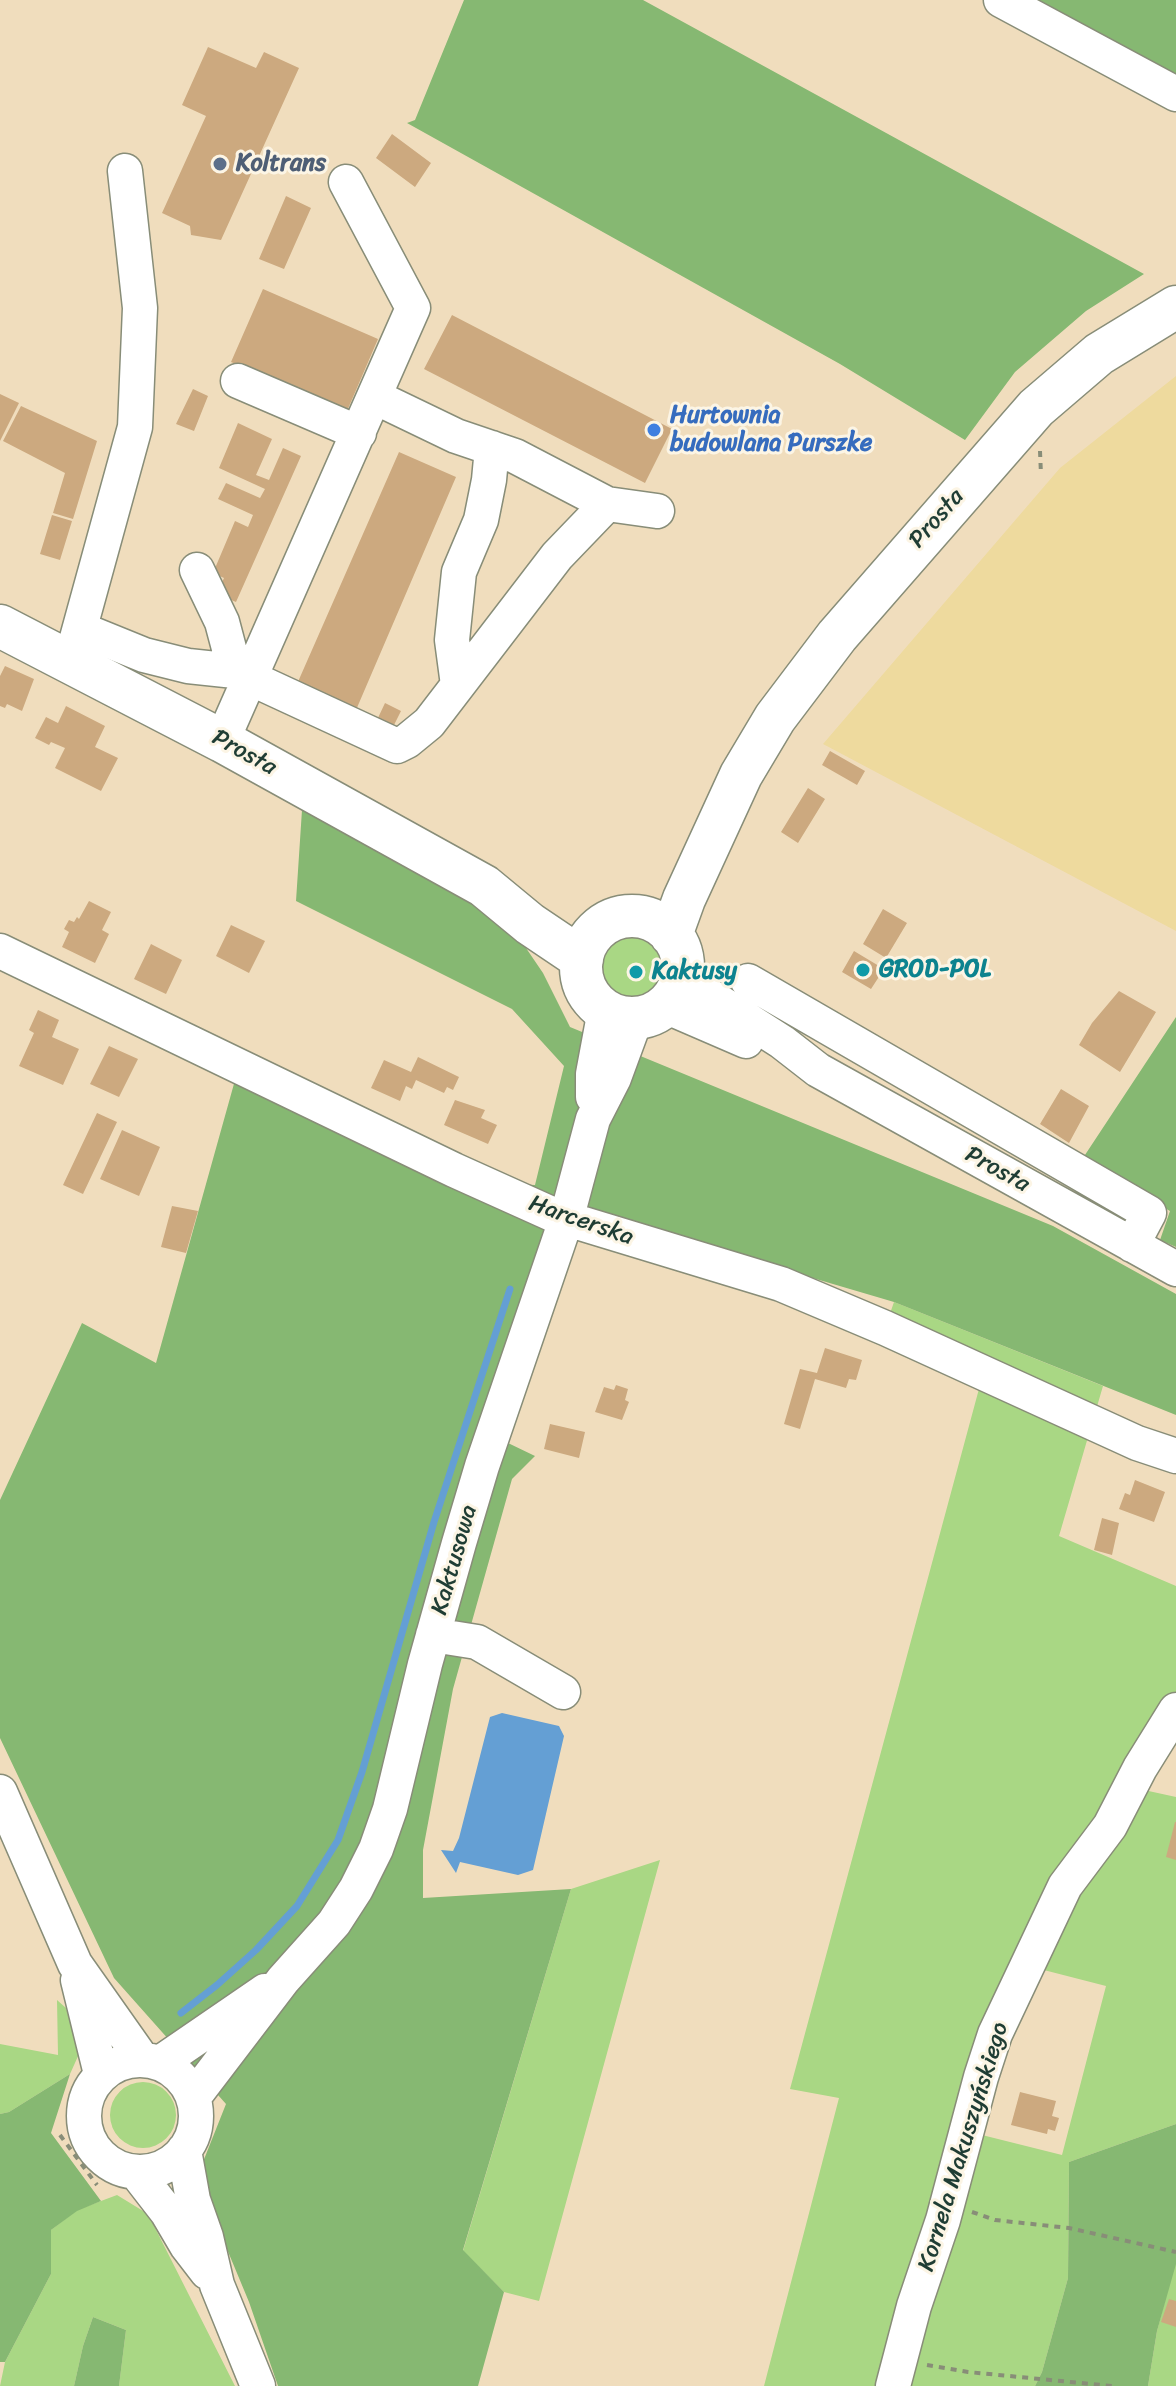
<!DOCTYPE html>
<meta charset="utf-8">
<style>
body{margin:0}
canvas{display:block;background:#f0ddbd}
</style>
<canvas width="1176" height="2386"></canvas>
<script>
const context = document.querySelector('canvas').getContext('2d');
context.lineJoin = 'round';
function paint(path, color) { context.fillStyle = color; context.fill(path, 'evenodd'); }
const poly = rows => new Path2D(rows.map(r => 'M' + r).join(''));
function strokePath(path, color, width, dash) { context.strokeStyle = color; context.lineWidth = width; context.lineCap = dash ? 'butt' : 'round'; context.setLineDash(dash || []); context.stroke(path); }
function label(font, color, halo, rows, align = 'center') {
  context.font = font + ' Sriracha,sans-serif'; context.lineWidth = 6; context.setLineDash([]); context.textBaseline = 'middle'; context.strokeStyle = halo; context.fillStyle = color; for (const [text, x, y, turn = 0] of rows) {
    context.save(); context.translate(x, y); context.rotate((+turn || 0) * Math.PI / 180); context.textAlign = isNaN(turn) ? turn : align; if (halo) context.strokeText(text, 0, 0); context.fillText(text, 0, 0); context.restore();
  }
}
paint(poly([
 '598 969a36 36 0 1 1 72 0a36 36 0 1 1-72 0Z',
 [894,1302,1103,1386,1059,1536,1176,1586,1176,1737,1144,1790,1176,1797,1176,2124,1069,2162,1068,2278,1042,2372,1035,2386,764,2386,839,2098,790,2089,983,1374,885,1328],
 [1036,1968,1106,1986,1062,2155,974,2133],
 [660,1860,539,2301,504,2292,463,2251,571,1889],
 [57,2000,66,2008,79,2054,70,2074,9,2112,0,2114,0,2044,58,2055],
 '110 2115a33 33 0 1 1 66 0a33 33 0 1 1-66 0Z',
 [117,2195,148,2214,235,2386,119,2386,126,2330,93,2317,83,2346,74,2386,0,2386,5,2362,51,2274,51,2230,77,2210],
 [1176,2259,1176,2386,1148,2386,1157,2331]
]), '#a9d784');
paint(poly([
 [464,0,643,0,1144,274,1086,311,1015,372,965,440,840,364,407,123,415,120],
 [1033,0,1176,0,1176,77],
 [302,810,511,926,543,973,570,1027,1053,1226,1176,1294,1176,1415,894,1302,565,1205,508,1443,535,1456,512,1479,453,1689,423,1850,423,1898,571,1889,463,2250,504,2292,478,2386,278,2386,249,2302,197,2177,226,2104,114,1978,0,1738,0,1500,82,1323,156,1363,237,1073,472,1182,535,1185,564,1066,512,1009,296,901],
 [1176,1017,1176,1247,1160,1240,1170,1211,1081,1161],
 [70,2074,51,2133,101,2201,77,2211,51,2230,51,2274,5,2362,0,2362,0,2114,9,2112],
 [1176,2124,1176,2264,1157,2331,1148,2386,1035,2386,1042,2372,1068,2278,1069,2162],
 [93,2317,126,2330,119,2386,74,2386,83,2346]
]), '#86b872');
paint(poly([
 [1176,376,1176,931,823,744,1060,468]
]), '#eeda9e');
paint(poly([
 [502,1713,559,1726,564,1736,533,1870,518,1875,460,1862,456,1873,441,1850,453,1851,459,1838,490,1717]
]), '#649fd4');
strokePath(poly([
 [181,2013,217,1985,256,1950,297,1906,338,1840,362,1772,434,1522,510,1289]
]), '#649fd4', 7);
paint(poly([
 [208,47,256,68,264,52,299,68,221,240,191,235,190,226,162,213,206,116,182,105],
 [392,134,431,163,415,187,376,158],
 [286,196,311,208,284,269,259,259],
 [263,289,378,339,347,411,231,362],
 [452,315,672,429,645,483,424,369],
 [193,389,208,396,194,431,176,424],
 [0,394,19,403,0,441],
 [21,406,97,441,73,519,53,513,65,473,3,441],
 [238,423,272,439,256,475,269,480,283,448,301,456,236,602,217,594,224,578,213,573,235,521,248,527,253,515,218,499,226,483,260,498,265,489,219,468],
 [399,452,456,477,356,710,297,684],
 [52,515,72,521,60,560,40,554],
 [5,666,34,679,22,711,7,704,5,708,0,706,0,676],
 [385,703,401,711,393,727,377,720],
 [66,706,105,726,95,747,118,758,101,791,55,768,65,748,51,742,49,745,35,738,46,717,58,723],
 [830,751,865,771,857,785,822,765],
 [808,788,825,799,798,843,781,832],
 [89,901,111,912,102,930,109,934,95,963,62,947,69,932,64,929,69,920,74,922,77,917,79,919],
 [883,909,907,923,886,958,863,944],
 [231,925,265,941,249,973,216,956],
 [151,944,182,960,166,994,134,979],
 [854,951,884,969,871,989,842,972],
 [1119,991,1156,1012,1120,1072,1079,1045,1092,1023],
 [38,1010,59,1020,52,1037,79,1049,63,1085,19,1066,34,1033,29,1030],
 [109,1046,138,1059,119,1097,90,1084],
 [418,1057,459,1077,453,1090,447,1087,444,1093,416,1080,412,1089,406,1086,400,1101,371,1088,384,1060,411,1072],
 [1061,1089,1089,1106,1069,1143,1040,1124],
 [455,1100,485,1110,481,1118,497,1125,488,1144,444,1125],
 [97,1113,117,1122,83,1194,63,1185],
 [122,1130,160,1147,139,1196,100,1179],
 [172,1206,198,1211,186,1253,161,1247],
 [825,1348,862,1360,856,1380,849,1379,846,1388,815,1379,800,1429,784,1424,800,1369,817,1373],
 [616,1385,628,1389,625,1400,629,1402,622,1420,595,1412,604,1387,614,1390],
 [550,1424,585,1432,579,1458,544,1449],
 [1135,1480,1165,1492,1154,1522,1119,1509,1125,1493,1130,1495],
 [1102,1518,1119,1523,1112,1555,1094,1550],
 [1175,1822,1176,1822,1176,1860,1166,1857],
 [1020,2092,1056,2101,1052,2116,1059,2118,1055,2131,1048,2129,1047,2134,1011,2125],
 [1169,2299,1176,2301,1176,2327,1161,2322]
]), '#cca97f');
const minor = poly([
 [1001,0,1176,94],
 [238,381,359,433],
 [375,397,456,436,515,456,607,504,657,511],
 [197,570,222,622,235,671],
 [80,629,144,655,188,666,235,671,397,746,407,741,429,723,557,556,607,504],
 [74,649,135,427,140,308,125,171],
 [458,685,452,640,459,572,481,520,489,480,492,448],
 [222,741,413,308,346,182],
 [0,951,454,1170,554,1215,781,1284,885,1328,1137,1443,1176,1456],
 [682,978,782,1042,818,1070,1176,1269],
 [748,981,1149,1213,1132,1245],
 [665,1006,746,1041],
 [593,1097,593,1074,605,1010],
 [433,1635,477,1642,563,1692],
 [0,1792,75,1964,142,2059],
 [78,1980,101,2074],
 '84 2116a56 56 0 1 1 112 0a56 56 0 1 1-112 0Z',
 [160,2063,265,1991],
 [193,2098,283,1980,334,1923,356,1889,376,1849,390,1809,425,1664,459,1543,482,1466,566,1220,593,1119,614,1078,636,1018],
 [184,2150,193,2200,206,2237,217,2285,258,2386],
 [136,2172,167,2212,187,2246,207,2272],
 [893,2386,914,2306,943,2220,981,2077,995,2034,1065,1886,1110,1826,1140,1768,1176,1710]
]);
const major = poly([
 [0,626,222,741,484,886,530,924,582,959],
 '581 967a51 51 0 1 1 102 0a51 51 0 1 1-102 0Z',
 [671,935,684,899,741,775,775,718,837,636,1036,408,1099,354,1176,307]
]);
strokePath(minor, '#888d78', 37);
strokePath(major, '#888d78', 45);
strokePath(poly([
 [1040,451,1041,475],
 [60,2135,97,2185],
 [972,2212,995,2220,1069,2228,1176,2252],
 [927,2365,968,2372,1112,2386]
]), '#888d78', 4, [6, 6]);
strokePath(minor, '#fff', 34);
strokePath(major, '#fff', 42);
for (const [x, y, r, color] of [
 [220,164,8,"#5c6f8a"],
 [654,430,8,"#3f7fe0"],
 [863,970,8,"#0f9aa8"],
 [636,972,8,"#0f9aa8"]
]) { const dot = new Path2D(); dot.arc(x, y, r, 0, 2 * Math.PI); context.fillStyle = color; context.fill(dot); strokePath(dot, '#fcf5e5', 3); }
label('bold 24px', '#4e5e75', '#fcf5e5', [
 ["Koltrans",236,164]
], 'left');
label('bold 24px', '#366cbe', '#fcf5e5', [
 ["Hurtownia",670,416],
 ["budowlana Purszke",670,444]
], 'left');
label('24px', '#1f3d34', '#fcf5e5', [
 ["Prosta",937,519,-49],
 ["Prosta",244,753,29],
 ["Prosta",997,1170,29],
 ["Harcerska",581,1221,19],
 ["Kaktusowa",455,1560,-74],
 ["Kornela Makuszyńskiego",964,2147,-73]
]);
label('bold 24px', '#0d838f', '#fcf5e5', [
 ["GROD-POL",879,970],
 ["Kaktusy",652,972]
], 'left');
</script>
